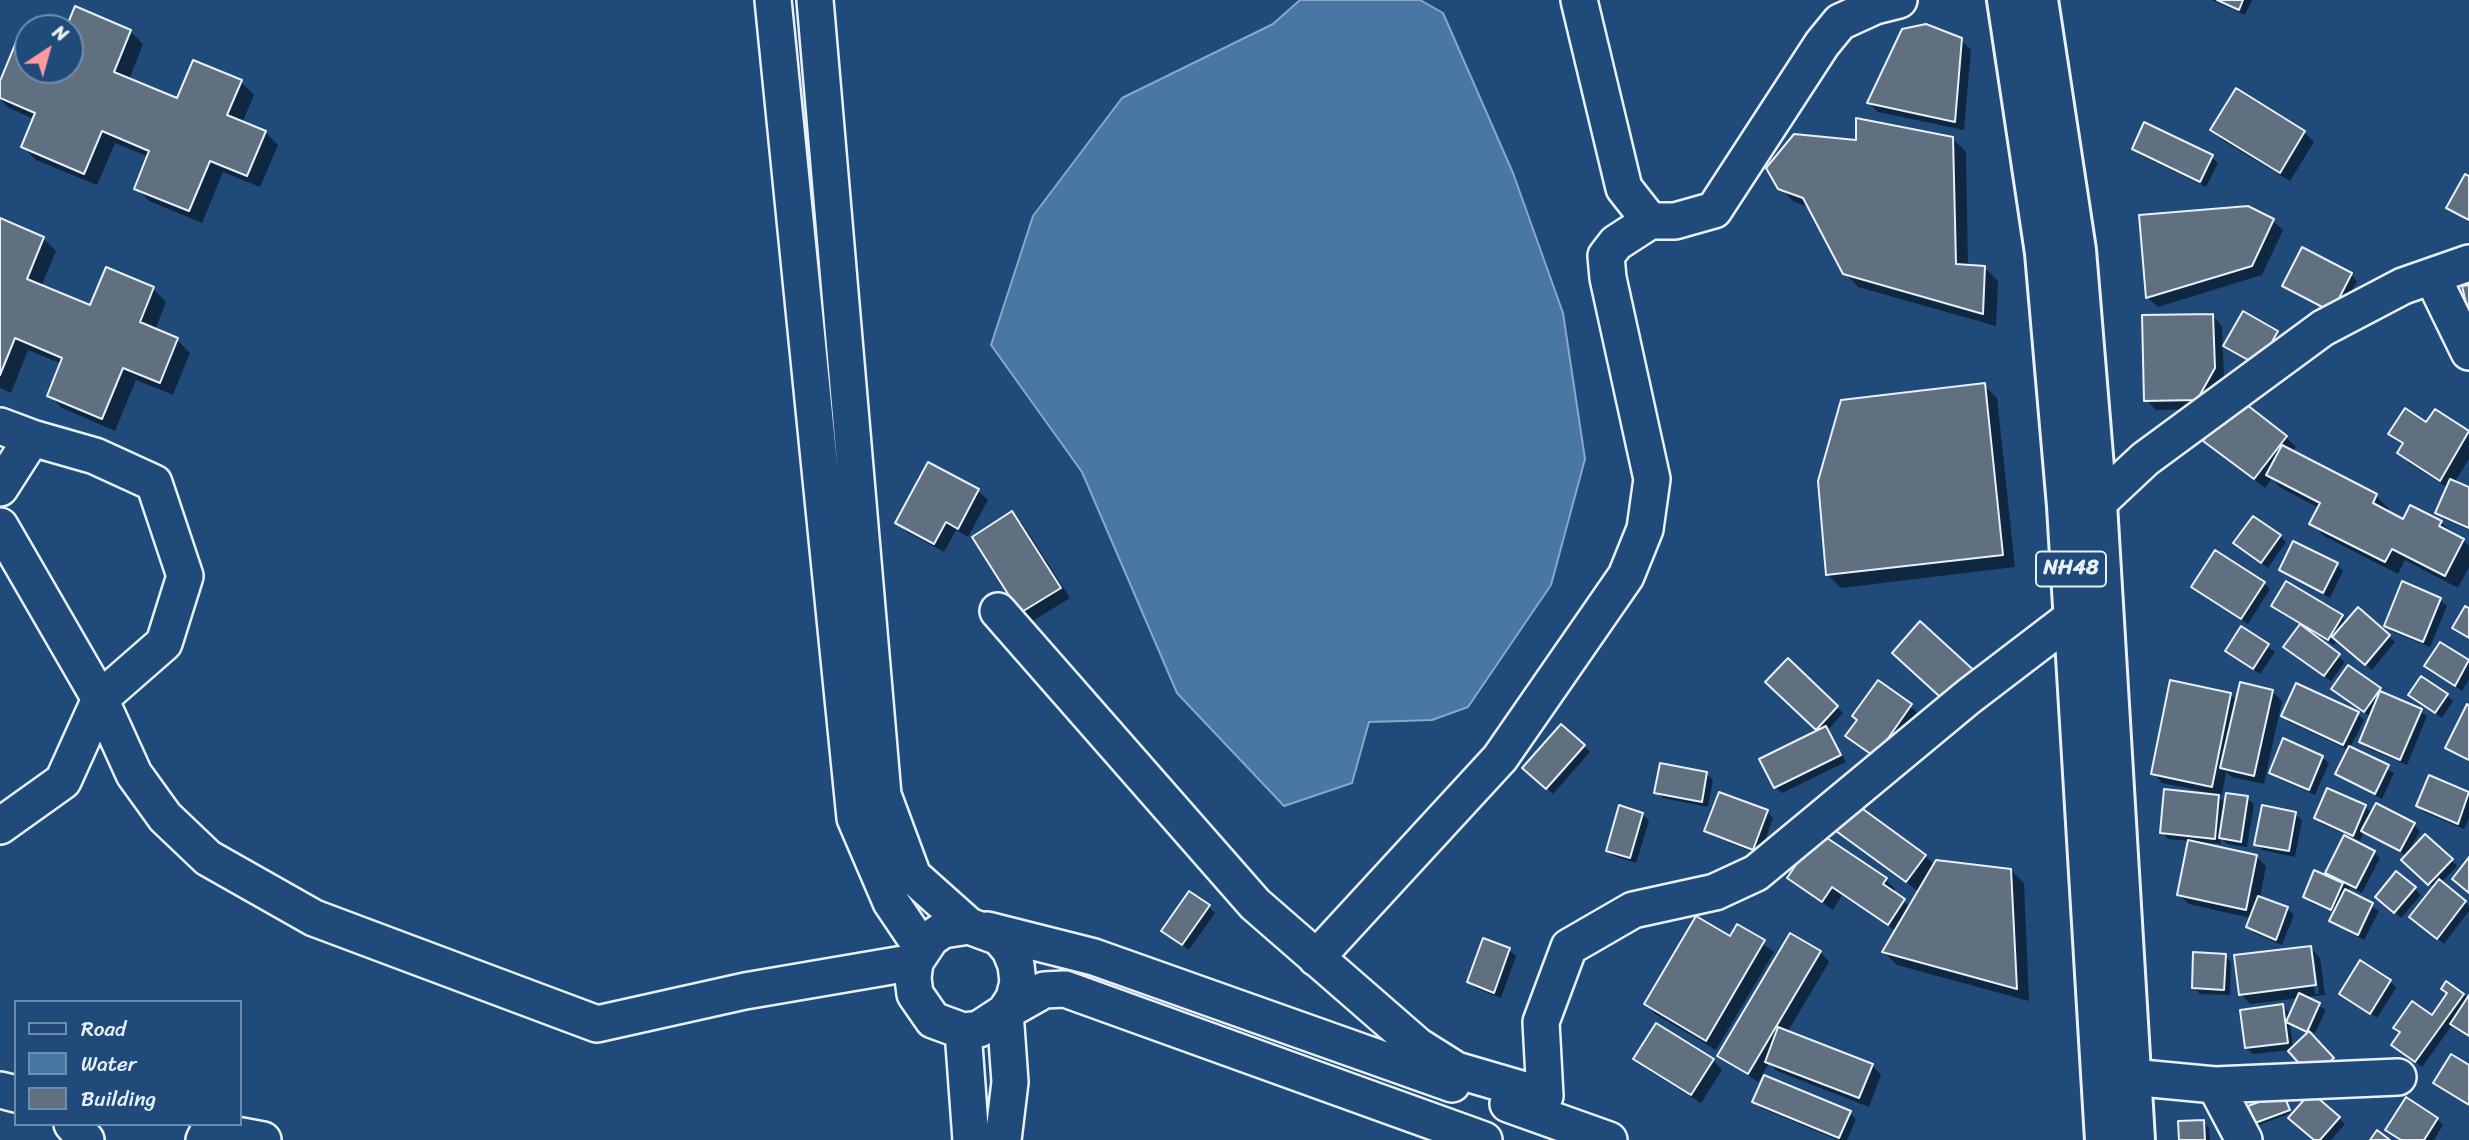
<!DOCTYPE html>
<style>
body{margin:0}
#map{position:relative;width:2469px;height:1140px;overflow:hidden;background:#1f4a7a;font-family:Sriracha,sans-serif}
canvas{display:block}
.legend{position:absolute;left:14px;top:1000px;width:228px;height:126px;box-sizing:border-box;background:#1f4a7a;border:2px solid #6f8dac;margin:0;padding:9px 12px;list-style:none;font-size:21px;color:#e8f1f8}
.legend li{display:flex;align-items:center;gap:14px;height:35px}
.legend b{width:35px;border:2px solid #6f8dac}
.north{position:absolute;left:14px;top:14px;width:70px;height:70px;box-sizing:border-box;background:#1f4a7a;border:2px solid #6f8dac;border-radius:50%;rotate:36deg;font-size:19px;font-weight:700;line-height:28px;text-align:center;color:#e8f1f8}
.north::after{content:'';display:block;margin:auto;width:24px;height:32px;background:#ff9aa2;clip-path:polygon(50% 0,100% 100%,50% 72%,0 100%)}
</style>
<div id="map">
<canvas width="2469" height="1140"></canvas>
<ul class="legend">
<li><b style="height:9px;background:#1f4a7a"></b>Road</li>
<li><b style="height:19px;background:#4877a4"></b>Water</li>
<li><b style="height:19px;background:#607080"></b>Building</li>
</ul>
<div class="north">N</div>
</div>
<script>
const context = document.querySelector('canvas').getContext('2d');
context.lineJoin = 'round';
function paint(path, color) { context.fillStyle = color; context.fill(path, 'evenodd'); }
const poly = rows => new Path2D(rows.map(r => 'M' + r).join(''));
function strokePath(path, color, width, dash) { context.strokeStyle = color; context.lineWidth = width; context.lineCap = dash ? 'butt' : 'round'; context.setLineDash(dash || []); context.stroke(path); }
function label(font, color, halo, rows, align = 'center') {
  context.font = font + ' Sriracha,sans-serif'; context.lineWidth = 7; context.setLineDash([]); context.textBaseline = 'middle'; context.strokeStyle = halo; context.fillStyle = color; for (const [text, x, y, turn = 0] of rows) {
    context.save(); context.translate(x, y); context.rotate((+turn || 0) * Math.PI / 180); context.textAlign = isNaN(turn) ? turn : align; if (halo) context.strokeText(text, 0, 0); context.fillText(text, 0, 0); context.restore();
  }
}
const water = poly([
 [1300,0,1420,0,1443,13,1513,173,1563,313,1585,459,1551,585,1468,707,1432,720,1369,722,1352,783,1284,806,1177,693,1082,472,991,345,1033,216,1122,98,1273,24,1300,0]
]);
paint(water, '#4877a4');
strokePath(water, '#88a8c6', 2);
paint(poly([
 [2212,0,2252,0,2245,15],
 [76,8,130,31,143,44,129,80,178,100,241,82,254,95,242,123,265,132,278,145,260,187,223,172,202,223,149,201,136,188,149,157,115,143,97,185,36,160,23,147,34,119,9,108,0,99,0,86,28,41,28,70,70,70,68,28],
 [1961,40,1971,50,1964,130,1878,112,1869,103],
 [2213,130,2304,132,2314,142,2290,181,2222,140],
 [1953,139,1966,152,1968,267,1985,268,1998,281,1996,326,1858,287,1845,273,1810,208,1793,201,1780,188,1857,142],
 [2134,149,2212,157,2218,163,2206,187,2140,155],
 [2469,178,2469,222,2449,208],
 [2141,217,2273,221,2283,230,2262,275,2158,307,2148,298],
 [0,220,43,238,56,251,41,287,91,307,106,269,153,289,166,302,155,330,177,340,190,353,173,395,136,380,115,431,62,408,49,395,62,364,28,350,11,393,0,388],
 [2351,275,2357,281,2338,317,2284,286],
 [2243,314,2283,339,2265,371,2226,345],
 [2213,316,2222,326,2224,378,2206,409,2156,410,2146,400],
 [1984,385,1997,398,2015,567,1841,588,1828,575],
 [2242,404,2286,437,2296,447,2292,452,2376,496,2389,509,2387,513,2404,521,2441,523,2463,540,2469,546,2469,567,2458,588,2405,560,2398,574,2324,536,2311,523,2319,508,2281,488,2272,479,2265,488,2215,450,2206,441,2225,426],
 [2435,411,2469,433,2469,459,2454,483,2469,489,2469,530,2444,519,2437,513,2448,488,2409,463,2399,453,2404,446,2391,434,2427,424],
 [978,491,988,500,968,537,956,530,944,552,907,532,897,523],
 [1012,514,1022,523,1070,598,1031,622,1022,612],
 [2280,536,2286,542,2268,568,2235,543],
 [2337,565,2343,571,2330,598,2281,570],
 [2264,583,2270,589,2248,624,2193,587],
 [2440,600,2447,606,2430,647,2393,632,2386,625],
 [2273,606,2342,617,2347,622,2358,609,2395,642,2372,670,2337,641,2334,645,2306,628,2305,630,2345,662,2331,681,2292,653,2301,625],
 [2242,629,2275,652,2260,674,2234,657],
 [2440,644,2469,662,2469,679,2462,691,2426,666],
 [1788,661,1843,713,1828,730,1846,762,1782,793,1775,787,1820,731,1768,682],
 [1878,683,1917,712,1882,762,1854,742],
 [2380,689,2427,716,2407,765,2367,748,2361,742,2371,717,2340,695],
 [2272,691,2282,701,2264,784,2232,777,2226,772,2222,795,2216,794,2226,804,2247,798,2254,804,2247,847,2227,844,2221,838,2221,844,2202,842,2202,845,2256,856,2266,866,2260,898,2287,909,2294,915,2282,945,2254,933,2248,927,2251,918,2189,904,2179,895,2190,841,2168,839,2162,832,2211,793,2162,783,2153,773,2230,694,2237,701],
 [2411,695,2447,695,2453,701,2442,718],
 [2469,708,2469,762,2447,747],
 [2358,714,2364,720,2350,748,2394,773,2382,799,2338,774,2349,750,2289,722,2283,715],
 [1584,746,1590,752,1553,794,1531,774],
 [2322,757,2329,763,2315,795,2277,778,2271,772],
 [1706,774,1713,780,1708,807,1663,798,1656,792],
 [2430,777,2469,794,2469,818,2464,829,2424,812,2418,806],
 [2328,791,2365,807,2372,813,2414,825,2420,831,2408,853,2425,836,2457,866,2441,883,2469,906,2469,911,2444,944,2417,923,2434,888,2404,859,2407,856,2364,831,2360,841,2322,824,2316,818],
 [1767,812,1773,818,1760,855,1713,836,1706,830],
 [1642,814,1649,821,1636,863,1614,856,1608,850],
 [2295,814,2302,820,2295,857,2262,850,2256,844],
 [1838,831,1925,856,1935,865,2011,870,2024,883,2029,1001,1897,965,1884,952,1896,931,1842,895,1833,910,1799,887,1789,877,1886,880,1895,889,1893,893,1910,907,1919,892],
 [2374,852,2380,858,2362,893,2350,887,2347,892,2379,911,2364,940,2338,926,2331,920,2335,913,2311,903,2305,897,2336,882,2327,873],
 [2414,888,2421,895,2401,918,2384,903],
 [1209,907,1215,913,1189,950,1163,931],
 [1738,926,1774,952,1716,1050,1655,1014,1646,1004,1730,938],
 [2311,948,2320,958,2325,995,2304,997,2326,1010,2315,1033,2290,1023,2293,1048,2309,1034,2294,1028,2314,1036,2339,1065,2314,1077,2289,1050,2253,1054,2246,1048,2282,1006,2289,1013,2289,1019,2299,998,2250,1004,2241,994],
 [2311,956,2314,956,2319,994,2315,994],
 [1509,950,1516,956,1501,998,1475,988,1469,982],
 [1820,952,1829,962,1787,1033,1872,1065,1881,1075,1869,1107,1777,1071,1769,1063,1758,1082,1719,1056],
 [2225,956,2231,962,2230,995,2200,994,2193,987],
 [2390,981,2396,988,2377,1018,2341,993],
 [2463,995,2469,998,2469,1036,2453,1024,2422,1067,2393,1045,2401,1034,2396,1028,2432,1017],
 [1635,1058,1713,1060,1722,1070,1701,1103,1645,1068],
 [2469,1067,2469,1106,2435,1083],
 [2311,1094,2345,1124,2331,1140,2315,1140],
 [2286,1098,2291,1113,2259,1125,2256,1122],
 [1754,1102,1850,1113,1856,1119,1847,1140,1838,1140,1761,1108],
 [2437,1119,2443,1125,2434,1140,2400,1140,2387,1130],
 [2203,1122,2209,1128,2210,1140,2181,1140]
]), '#0007');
const building = poly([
 [2217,0,2243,0,2239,10,2217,0],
 [75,6,131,30,114,72,177,98,193,60,242,80,227,115,266,131,247,176,210,161,189,211,134,189,149,151,102,131,84,174,21,147,35,113,0,98,0,81,19,35,28,39,28,70,70,70,70,28,66,28,75,6],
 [1926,24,1962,38,1955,122,1867,103,1902,29,1926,24],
 [2236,88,2305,131,2280,173,2210,130,2236,88],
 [1856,118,1953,137,1956,264,1985,266,1983,314,1843,274,1803,198,1778,189,1766,168,1794,134,1856,140,1856,118],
 [2144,122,2213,155,2200,182,2132,149,2144,122],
 [2465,174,2469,176,2469,220,2446,208,2465,174],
 [2248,206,2274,219,2252,266,2146,298,2139,215,2248,206],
 [0,218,44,237,27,279,90,305,106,267,154,287,140,322,178,338,160,383,123,368,102,419,47,396,62,358,15,338,0,375,0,218],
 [2302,247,2352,273,2332,312,2282,286,2302,247],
 [2469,285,2469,316,2462,286,2469,285],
 [2243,311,2278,331,2259,366,2223,346,2243,311],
 [2213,314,2215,368,2197,400,2144,401,2142,315,2213,314],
 [1985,383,2003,555,1826,575,1818,481,1841,400,1985,383],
 [2242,401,2287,436,2254,479,2203,441,2219,419,2225,424,2242,401],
 [2405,408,2426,422,2435,409,2469,431,2440,481,2397,453,2403,443,2388,434,2405,408],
 [2282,445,2377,494,2373,503,2403,519,2410,505,2442,521,2439,526,2464,539,2445,576,2392,549,2385,562,2309,524,2320,503,2266,475,2282,445],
 [928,462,979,489,958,529,946,522,934,544,895,523,928,462],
 [2450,479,2469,487,2469,528,2435,513,2450,479],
 [1012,511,1061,588,1020,613,972,537,1012,511],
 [2253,516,2281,535,2261,563,2233,543,2253,516],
 [2293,541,2338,563,2323,593,2279,570,2293,541],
 [2215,550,2265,582,2241,619,2191,587,2215,550],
 [2286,581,2343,615,2328,640,2271,606,2286,581],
 [2402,581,2441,598,2423,642,2384,626,2402,581],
 [2465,606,2469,608,2469,638,2452,628,2465,606],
 [2358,607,2390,635,2365,665,2332,637,2358,607],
 [1920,621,1979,675,1950,706,1892,653,1920,621],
 [2300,624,2340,654,2324,676,2283,647,2300,624],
 [2241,626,2269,644,2253,669,2225,651,2241,626],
 [2440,642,2469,660,2455,686,2424,666,2440,642],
 [1788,658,1838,706,1816,730,1765,682,1788,658],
 [2348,665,2381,688,2364,712,2331,689,2348,665],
 [2421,676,2448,694,2435,713,2408,695,2421,676],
 [1878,680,1912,704,1875,757,1845,736,1857,720,1852,716,1878,680],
 [2170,680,2231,693,2212,787,2151,774,2170,680],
 [2240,682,2273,690,2254,776,2220,768,2240,682],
 [2296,683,2359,712,2343,745,2281,716,2296,683],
 [2380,691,2422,709,2400,760,2359,742,2380,691],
 [2467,704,2469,706,2469,760,2445,748,2467,704],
 [1561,724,1585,745,1546,789,1522,768,1561,724],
 [1826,726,1841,755,1774,788,1759,759,1826,726],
 [2283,738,2323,756,2309,790,2269,773,2283,738],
 [2349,746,2389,765,2375,794,2335,774,2349,746],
 [1660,763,1707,772,1702,802,1654,793,1660,763],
 [2429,775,2469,792,2458,824,2416,806,2429,775],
 [2327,788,2366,805,2353,836,2314,818,2327,788],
 [2164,789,2219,795,2215,839,2160,833,2164,789],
 [1719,792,1768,810,1753,850,1704,831,1719,792],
 [2226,793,2248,796,2241,842,2219,838,2226,793],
 [2376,803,2415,823,2400,851,2361,831,2376,803],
 [1856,804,1926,855,1906,882,1836,831,1856,804],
 [1619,805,1643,813,1630,858,1606,851,1619,805],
 [2262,805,2296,812,2289,851,2254,845,2262,805],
 [1818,832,1887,878,1883,884,1905,899,1888,925,1832,887,1822,902,1787,878,1818,832],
 [2425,834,2453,859,2428,885,2401,860,2425,834],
 [2344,835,2375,851,2356,888,2325,873,2344,835],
 [2188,840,2257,855,2246,910,2177,895,2188,840],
 [2469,857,2469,893,2452,879,2469,857],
 [1936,860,2011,869,2017,989,1882,952,1936,860],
 [2314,870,2343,883,2331,910,2303,897,2314,870],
 [2396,871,2416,887,2394,913,2375,897,2396,871],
 [2439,879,2466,901,2437,939,2409,917,2439,879],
 [2345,889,2373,903,2358,935,2329,921,2345,889],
 [1189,891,1210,905,1182,945,1161,931,1189,891],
 [2258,896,2288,907,2276,940,2246,927,2258,896],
 [1696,916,1730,936,1737,924,1765,940,1706,1041,1644,1004,1696,916],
 [1790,933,1821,951,1748,1074,1717,1056,1790,933],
 [1483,938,1510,948,1494,993,1467,982,1483,938],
 [2311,946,2316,985,2239,995,2234,955,2311,946],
 [2193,952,2226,954,2224,990,2192,988,2193,952],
 [2360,960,2391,980,2370,1014,2339,994,2360,960],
 [2446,981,2464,994,2415,1062,2391,1045,2400,1032,2393,1028,2412,1001,2432,1015,2447,993,2441,989,2446,981],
 [2299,993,2320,1003,2307,1032,2286,1022,2299,993],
 [2469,995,2469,1036,2450,1024,2469,995],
 [2283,1004,2288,1043,2245,1048,2240,1010,2283,1004],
 [1656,1023,1714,1059,1691,1095,1633,1059,1656,1023],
 [1778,1027,1873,1064,1859,1098,1765,1062,1778,1027],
 [2309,1031,2334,1058,2312,1078,2288,1051,2309,1031],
 [2451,1054,2469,1065,2469,1105,2433,1083,2451,1054],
 [1764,1075,1851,1111,1839,1138,1752,1102,1764,1075],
 [2311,1092,2340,1117,2320,1140,2314,1140,2288,1118,2311,1092],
 [2283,1093,2290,1110,2255,1123,2248,1106,2283,1093],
 [2406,1097,2438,1118,2424,1140,2401,1140,2385,1130,2406,1097],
 [2204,1120,2205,1140,2179,1140,2178,1121,2204,1120],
 [2377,1130,2390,1140,2370,1140,2377,1130]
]);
paint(building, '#607080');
strokePath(building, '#e8f1f8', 2);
const minor = poly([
 [773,0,855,818,891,902,922,948],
 [815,0,883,795,913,876,969,926,999,937,1010,950,1016,965,1018,982,1014,998,1005,1012,979,1029,963,1031,933,1020,915,994,913,978,915,962,931,938,943,930,969,926],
 [1579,0,1624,188,1650,221,1675,221,1714,210,1822,44,1840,22,1875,6,1899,0],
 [2432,276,2469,352],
 [0,426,32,438,0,488],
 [2074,506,2097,504,2145,459,2323,328,2403,286,2469,263],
 [0,526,100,699,134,774,165,817,208,858,314,918,597,1024,745,991,915,962],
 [998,611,1255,904,1418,1046,1456,1070,1545,1096,1541,1022,1569,947,1633,910,1715,892,1756,873,1968,697,2074,616],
 [0,826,63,781,100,699,164,643,185,576,154,483,95,456,32,438],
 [987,930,1094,957,1452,1084],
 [1316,958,1500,758,1626,576,1645,529,1652,479,1608,278,1606,256,1616,243,1650,221],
 [963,1031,971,1140],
 [2131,1077,2215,1085,2244,1140],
 [2215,1085,2398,1077],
 [0,1090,16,1094],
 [1508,1104,1609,1140],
 [72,1124,86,1140],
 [204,1140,209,1130,263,1140],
 [1003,1140,1010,1082,1005,1012,1044,990,1065,989,1484,1140]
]);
const highway = poly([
 [2007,0,2045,253,2067,506,2105,1140],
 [2038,0,2076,250,2097,504,2135,1140]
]);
strokePath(minor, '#e8f1f8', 40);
strokePath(highway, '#e8f1f8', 44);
strokePath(minor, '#1f4a7a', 35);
strokePath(highway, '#1f4a7a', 38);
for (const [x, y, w] of [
 [2071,569,70]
]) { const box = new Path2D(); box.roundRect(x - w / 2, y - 17.5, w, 35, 5); context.fillStyle = '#1f4a7a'; context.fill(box); strokePath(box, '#e8f1f8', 2); }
label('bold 21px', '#e8f1f8', null, [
 ["NH48",2071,569]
]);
</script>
